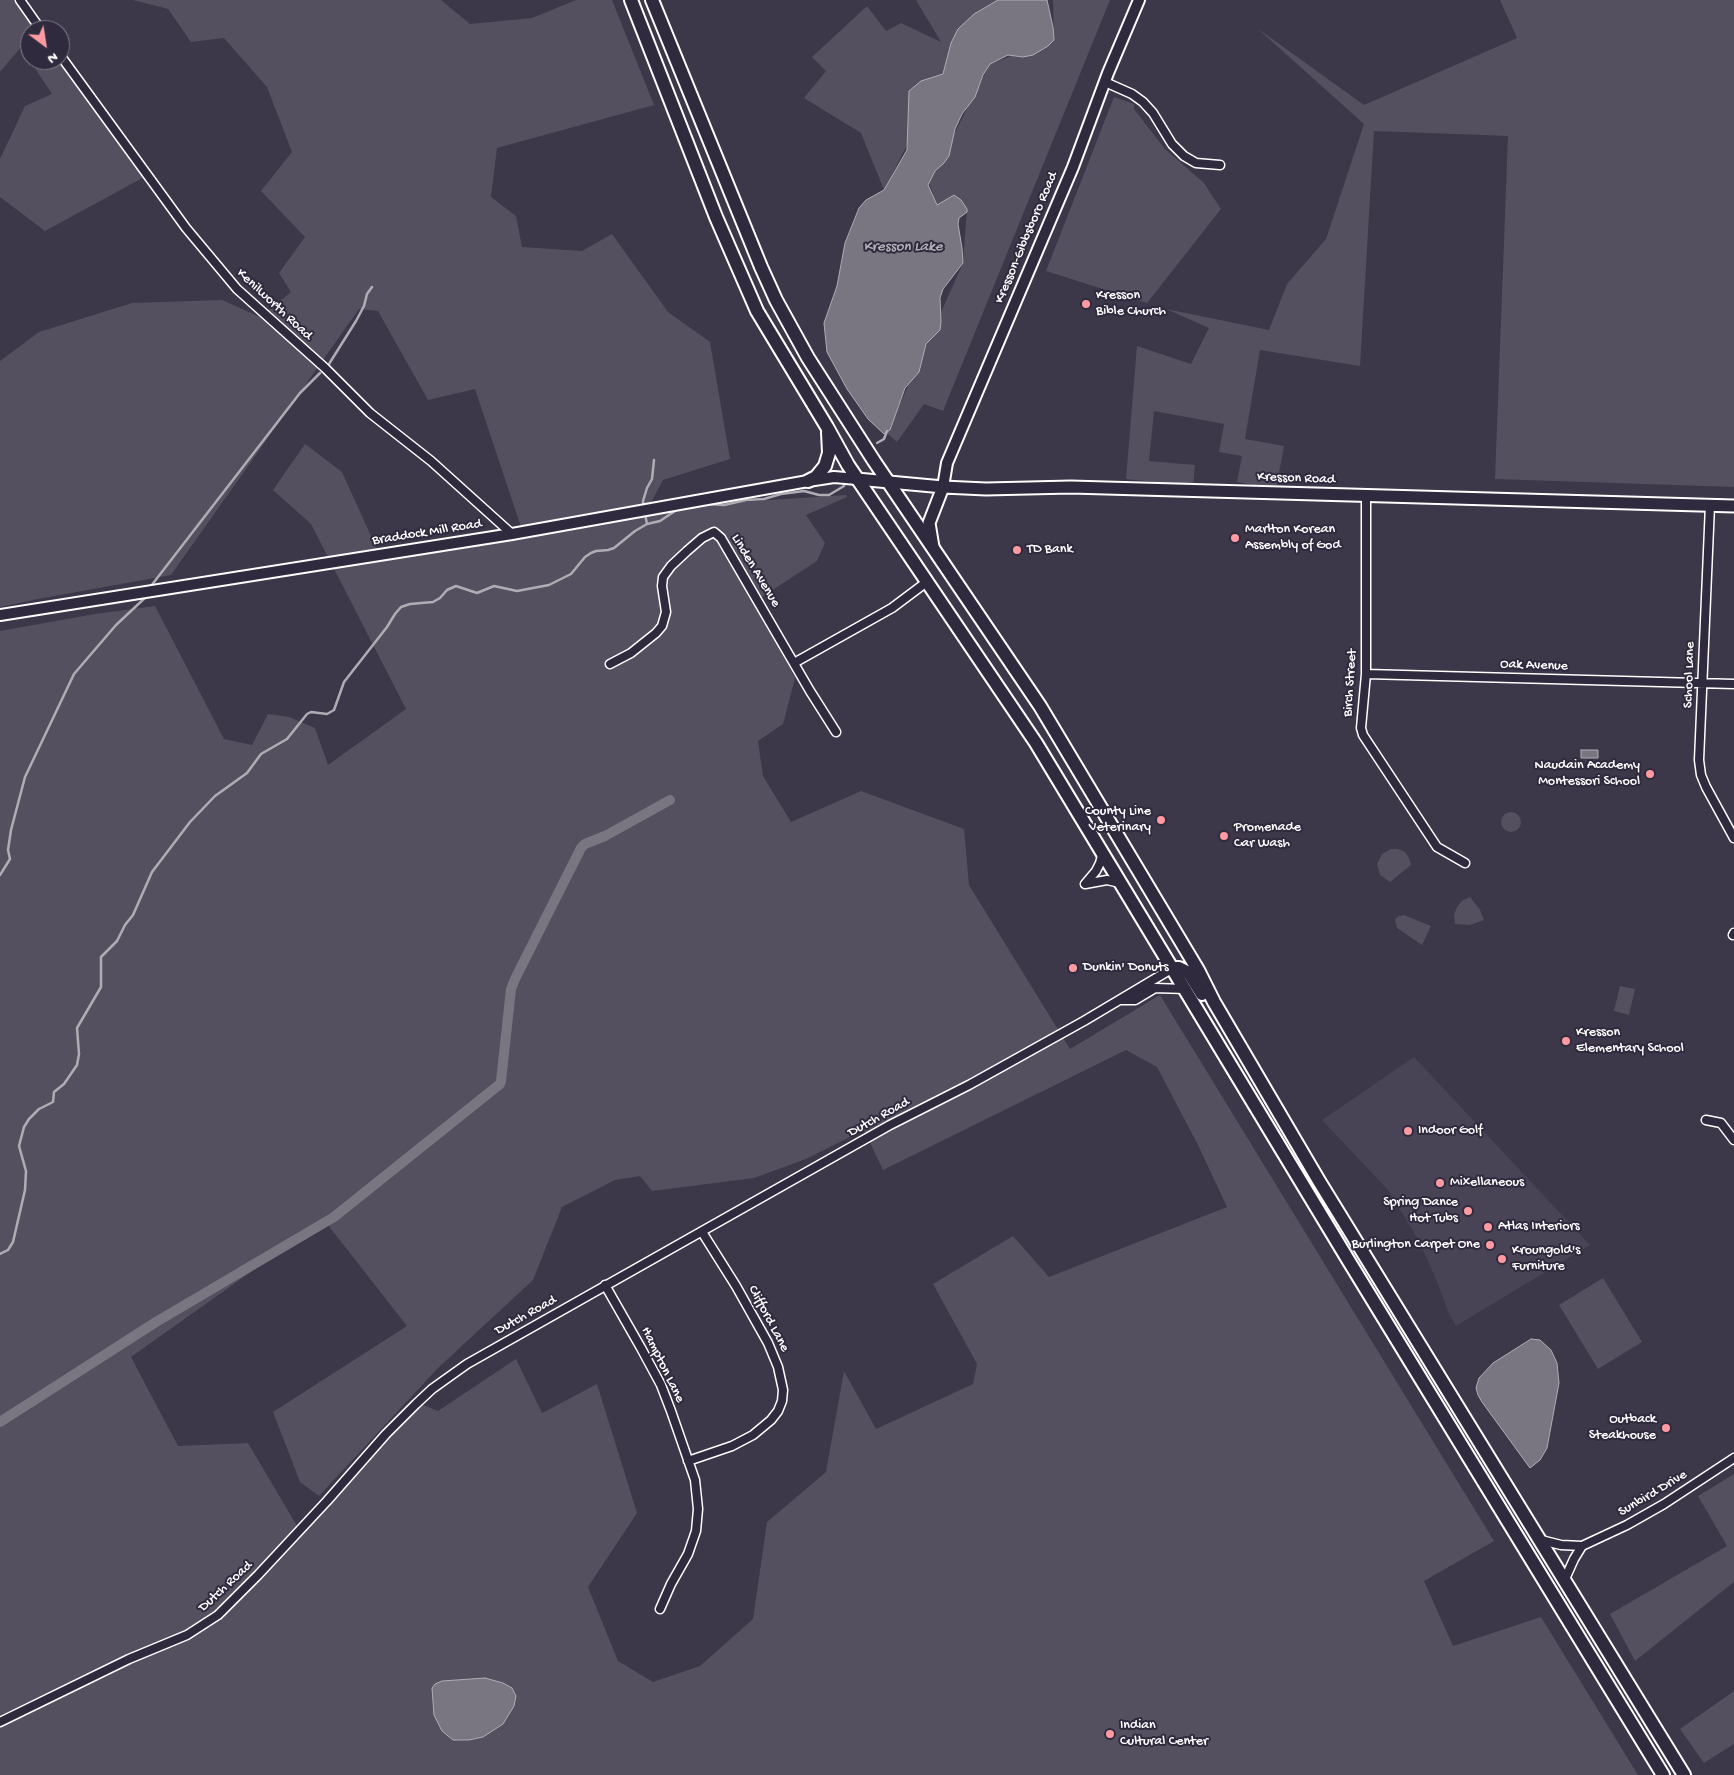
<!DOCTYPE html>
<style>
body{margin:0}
#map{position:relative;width:1734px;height:1775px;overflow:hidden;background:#3c3749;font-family:"Gochi Hand",sans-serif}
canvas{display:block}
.north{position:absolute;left:20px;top:20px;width:50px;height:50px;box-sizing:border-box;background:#2f2a3d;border:1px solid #827f8b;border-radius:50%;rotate:149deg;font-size:14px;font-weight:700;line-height:20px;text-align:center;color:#fff}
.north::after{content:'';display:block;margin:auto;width:18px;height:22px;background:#ff9aa2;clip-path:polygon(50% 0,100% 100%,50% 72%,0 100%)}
</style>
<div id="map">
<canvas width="1734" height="1775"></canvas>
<div class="north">N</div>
</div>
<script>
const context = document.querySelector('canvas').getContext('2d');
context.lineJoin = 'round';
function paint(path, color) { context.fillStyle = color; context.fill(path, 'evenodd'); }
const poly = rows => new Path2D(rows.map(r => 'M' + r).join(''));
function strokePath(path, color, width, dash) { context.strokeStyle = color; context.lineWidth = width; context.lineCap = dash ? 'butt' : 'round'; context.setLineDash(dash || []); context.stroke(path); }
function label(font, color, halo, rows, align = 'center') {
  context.font = font + ' "Gochi Hand",sans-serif'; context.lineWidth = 4; context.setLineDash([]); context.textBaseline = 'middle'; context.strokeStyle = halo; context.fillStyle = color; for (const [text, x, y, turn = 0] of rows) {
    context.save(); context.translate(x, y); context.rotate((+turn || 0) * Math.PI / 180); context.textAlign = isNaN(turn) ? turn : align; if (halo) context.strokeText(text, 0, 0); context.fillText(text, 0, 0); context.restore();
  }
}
paint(poly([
 [1414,1057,1590,1245,1456,1326,1449,1314,1436,1279,1419,1241,1389,1191,1322,1120]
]), '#494455');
paint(poly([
 [0,0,23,0,44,30,30,30,30,60,60,60,148,175,45,231,0,197,0,159,25,106,52,94,21,47,0,72],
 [133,0,441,0,470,24,532,18,576,0,612,0,654,105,497,148,491,197,516,216,522,247,582,251,612,234,668,312,710,342,730,459,663,480,648,508,846,495,847,497,806,515,825,543,817,561,754,602,795,678,783,724,758,741,763,776,791,822,861,791,964,829,969,885,1070,1049,1160,995,1494,1541,1424,1581,1453,1646,1541,1617,1638,1775,0,1775,0,631,95,614,155,606,224,739,252,745,268,714,289,717,315,728,328,765,406,709,311,524,273,490,305,444,342,472,380,556,523,533,475,389,428,400,378,311,359,309,171,575,38,599,0,607,0,361,39,332,132,303,222,300,260,317,291,292,279,273,305,237,261,191,292,152,267,87,224,38,191,42,168,9],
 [1126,1050,1157,1067,1198,1145,1227,1207,1049,1277,1013,1236,933,1284,977,1364,973,1384,876,1429,844,1371,826,1472,767,1522,753,1619,700,1666,653,1682,618,1661,588,1587,637,1513,597,1384,542,1413,516,1359,438,1411,423,1405,297,1526,248,1443,178,1446,131,1357,324,1220,407,1326,273,1412,300,1482,319,1496,437,1369,533,1280,562,1207,615,1180,640,1176,652,1191,754,1178,806,1159,864,1130,883,1170],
 [916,0,999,0,958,29,943,75,884,190,861,133,804,98,826,71,812,57,867,6,886,31,901,23,941,42],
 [1053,0,1110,0,943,411,924,404,897,442,887,433,963,263,967,209,953,195,937,205,929,183,990,64,1054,40],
 [1500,0,1734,0,1734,487,1495,479,1508,136,1374,131,1360,366,1260,350,1245,439,1284,446,1276,489,1237,482,1242,456,1219,452,1224,424,1154,411,1149,461,1195,465,1193,486,1126,479,1137,346,1191,364,1209,328,1166,309,1269,330,1287,284,1326,239,1364,124,1257,28,1364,105,1517,38],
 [1114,97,1134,104,1134,109,1165,149,1204,183,1221,209,1147,303,1046,271],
 '1501 822a10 10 0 1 1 20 0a10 10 0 1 1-20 0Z',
 [1391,849,1398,849,1405,852,1409,858,1411,865,1390,882,1380,875,1377,864,1382,854],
 [1470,897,1480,910,1484,920,1470,925,1455,924,1454,915,1457,907,1462,901],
 [1404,915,1431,926,1422,945,1397,928,1395,919,1399,916],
 [1620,986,1635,989,1629,1015,1614,1011],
 [1603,1278,1642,1342,1598,1369,1559,1305],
 [1734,1474,1734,1582,1635,1661,1610,1614,1727,1546,1698,1496],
 [1734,1691,1734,1744,1704,1763,1680,1729]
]), '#555060');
const water = poly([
 [998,0,1047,0,1053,27,1054,40,1048,46,1033,55,1023,57,1008,55,990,64,983,75,975,97,962,114,955,129,949,156,944,163,935,171,928,185,937,205,954,195,961,200,967,209,967,212,959,218,958,224,962,248,963,263,943,289,940,298,941,322,940,330,926,344,919,372,905,388,890,430,884,434,868,419,847,389,827,352,824,323,837,286,845,243,859,208,866,200,884,190,907,150,909,91,921,81,943,74,951,43,958,29,974,14,998,0],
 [1581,750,1598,750,1598,758,1581,758,1581,750],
 [1531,1339,1540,1340,1551,1350,1557,1363,1559,1383,1547,1448,1540,1460,1530,1468,1482,1402,1478,1395,1476,1388,1479,1378,1493,1363,1531,1339],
 [485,1678,503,1683,512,1688,516,1696,514,1706,503,1724,483,1737,469,1740,453,1740,442,1731,434,1715,432,1688,435,1684,442,1681,485,1678]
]);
paint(water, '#797682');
strokePath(water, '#afadb4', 1);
strokePath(poly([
 [329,364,356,321,364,306,367,294,372,287],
 [877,443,884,439,887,431],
 [694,507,708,504,724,505,746,500,764,499,781,494,804,491,819,495,829,495,844,486],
 [644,509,643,501,647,488,652,479,654,460],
 [645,514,647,524],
 [151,586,300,393,320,373],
 [0,875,10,859,8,850,11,830,25,777,74,674,116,625,147,596],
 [0,1254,8,1250,13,1242,25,1190,26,1171,19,1146,24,1127,29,1119,39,1109,53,1102,54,1092,64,1084,77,1065,79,1054,77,1028,101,987,101,957,117,941,125,925,133,915,152,872,190,822,215,796,247,773,261,754,287,739,307,714,311,712,327,714,334,710,344,682,387,627,395,614,401,607,410,604,433,602,440,598,447,590,456,586,477,593,494,586,517,591,549,585,571,574,585,557,591,553,596,551,608,550,614,548,635,531,647,524,660,521,678,509]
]), '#afadb4', 2.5);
strokePath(poly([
 [0,1422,156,1322,334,1217,500,1084,501,1081,511,989,515,979,581,848,585,844,605,836,670,800]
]), '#797682', 10);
const minor = poly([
 [20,0,41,30],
 [60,55,186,228,237,289,325,368,370,413,431,461,512,534],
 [1105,82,1132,94,1143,102,1153,113,1172,144,1184,156,1196,163,1220,165],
 [1366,496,1366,674,1361,728,1363,735,1437,847,1465,863],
 [1710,505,1699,760,1701,775,1706,787,1734,838],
 [794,663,892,608,928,581],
 [610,664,631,653,656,633,662,626,666,612,662,586,663,577,671,566,687,551,702,538,714,532,721,538,810,691,836,732],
 [1366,674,1734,684],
 [1103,852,1100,863,1096,871,1085,884,1107,880,1120,883],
 [1733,935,1734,933],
 [1120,1000,1135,1000,1155,988,1186,989],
 [1706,1120,1721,1123,1734,1140],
 [605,1285,641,1348,661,1385,671,1411,695,1480,698,1509,696,1531,688,1554,671,1584,660,1609],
 [688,1461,732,1446,753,1435,771,1420,778,1411,782,1401,783,1390,778,1367,768,1343,736,1286,702,1232],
 [1541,1540,1561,1545,1582,1546,1574,1559,1565,1579],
 [1582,1546,1627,1525,1664,1504,1734,1458],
 [0,1722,129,1659,187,1635,218,1615,258,1575,327,1501,386,1434,416,1404,432,1389,467,1364,890,1125,969,1085,1084,1021,1173,968]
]);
const tertiary = poly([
 [943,487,947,463,1073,167,1108,73,1139,0],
 [0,615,512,534,808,481,834,477,857,479]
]);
const secondary = poly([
 [857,479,943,487,986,489,1071,487,1734,506],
 [933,547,929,523,943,487]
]);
const trunk = poly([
 [631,0,716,217,757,311,827,427,848,465,1036,743,1347,1258,1663,1775],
 [652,0,761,267,776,300,808,358,874,461,1040,706,1198,970,1214,1002,1319,1181,1684,1775],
 [808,481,816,477,825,466,829,453,828,432],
 [1173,968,1179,968,1189,973,1202,994]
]);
strokePath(minor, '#fff', 11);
strokePath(tertiary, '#fff', 14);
strokePath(secondary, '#fff', 15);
strokePath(trunk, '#fff', 16);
strokePath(minor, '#2f2a3d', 8);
strokePath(tertiary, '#2f2a3d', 10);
strokePath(secondary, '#2f2a3d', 11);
strokePath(trunk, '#2f2a3d', 12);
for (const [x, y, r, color] of [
 [1086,304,5,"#ff9aa2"],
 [1235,538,5,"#ff9aa2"],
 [1017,550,5,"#ff9aa2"],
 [1650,774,5,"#ff9aa2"],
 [1161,820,5,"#ff9aa2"],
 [1224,836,5,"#ff9aa2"],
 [1073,968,5,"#ff9aa2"],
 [1566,1041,5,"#ff9aa2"],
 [1408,1131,5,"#ff9aa2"],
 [1440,1183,5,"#ff9aa2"],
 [1468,1211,5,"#ff9aa2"],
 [1488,1227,5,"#ff9aa2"],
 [1490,1245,5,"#ff9aa2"],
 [1502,1259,5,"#ff9aa2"],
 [1666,1428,5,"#ff9aa2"],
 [1110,1734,5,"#ff9aa2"]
]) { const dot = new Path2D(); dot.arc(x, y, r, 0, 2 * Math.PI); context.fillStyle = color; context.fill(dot); strokePath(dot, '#2f2a3d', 2); }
label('14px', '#fff', '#2f2a3d', [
 ["Kresson-Gibbsboro Road",1027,238,-67],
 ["Kenilworth Road",274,305,43],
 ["Kresson Road",1296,479,2],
 ["Braddock Mill Road",427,533,-9],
 ["Linden Avenue",755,571,59],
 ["Oak Avenue",1534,666,2],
 ["School Lane",1690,675,-88],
 ["Birch Street",1351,683,-86],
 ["Dutch Road",879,1118,-29],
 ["Dutch Road",526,1316,-29],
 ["Clifford Lane",768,1319,62],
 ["Hampton Lane",662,1365,64],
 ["Sunbird Drive",1653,1494,-31],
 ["Dutch Road",226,1587,-43]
]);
label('14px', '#fff', '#2f2a3d', [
 ["Kresson",1096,296],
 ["Bible Church",1096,312],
 ["Marlton Korean",1245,530],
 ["Assembly of God",1245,546],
 ["TD Bank",1027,550],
 ["Naudain Academy",1640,766,"right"],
 ["Montessori School",1640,782,"right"],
 ["County Line",1151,812,"right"],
 ["Veterinary",1151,828,"right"],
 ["Promenade",1234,828],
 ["Car Wash",1234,844],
 ["Dunkin' Donuts",1083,968],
 ["Kresson",1576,1033],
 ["Elementary School",1576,1049],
 ["Indoor Golf",1418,1131],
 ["Mixellaneous",1450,1183],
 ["Spring Dance",1458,1203,"right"],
 ["Hot Tubs",1458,1219,"right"],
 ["Atlas Interiors",1498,1227],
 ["Burlington Carpet One",1480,1245,"right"],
 ["Kroungold's",1512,1251],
 ["Furniture",1512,1267],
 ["Outback",1656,1420,"right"],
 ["Steakhouse",1656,1436,"right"],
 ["Indian",1120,1726],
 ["Cultural Center",1120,1742]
], 'left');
label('italic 15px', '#b5b4ba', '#2f2a3d', [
 ["Kresson Lake",903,248]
]);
</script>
